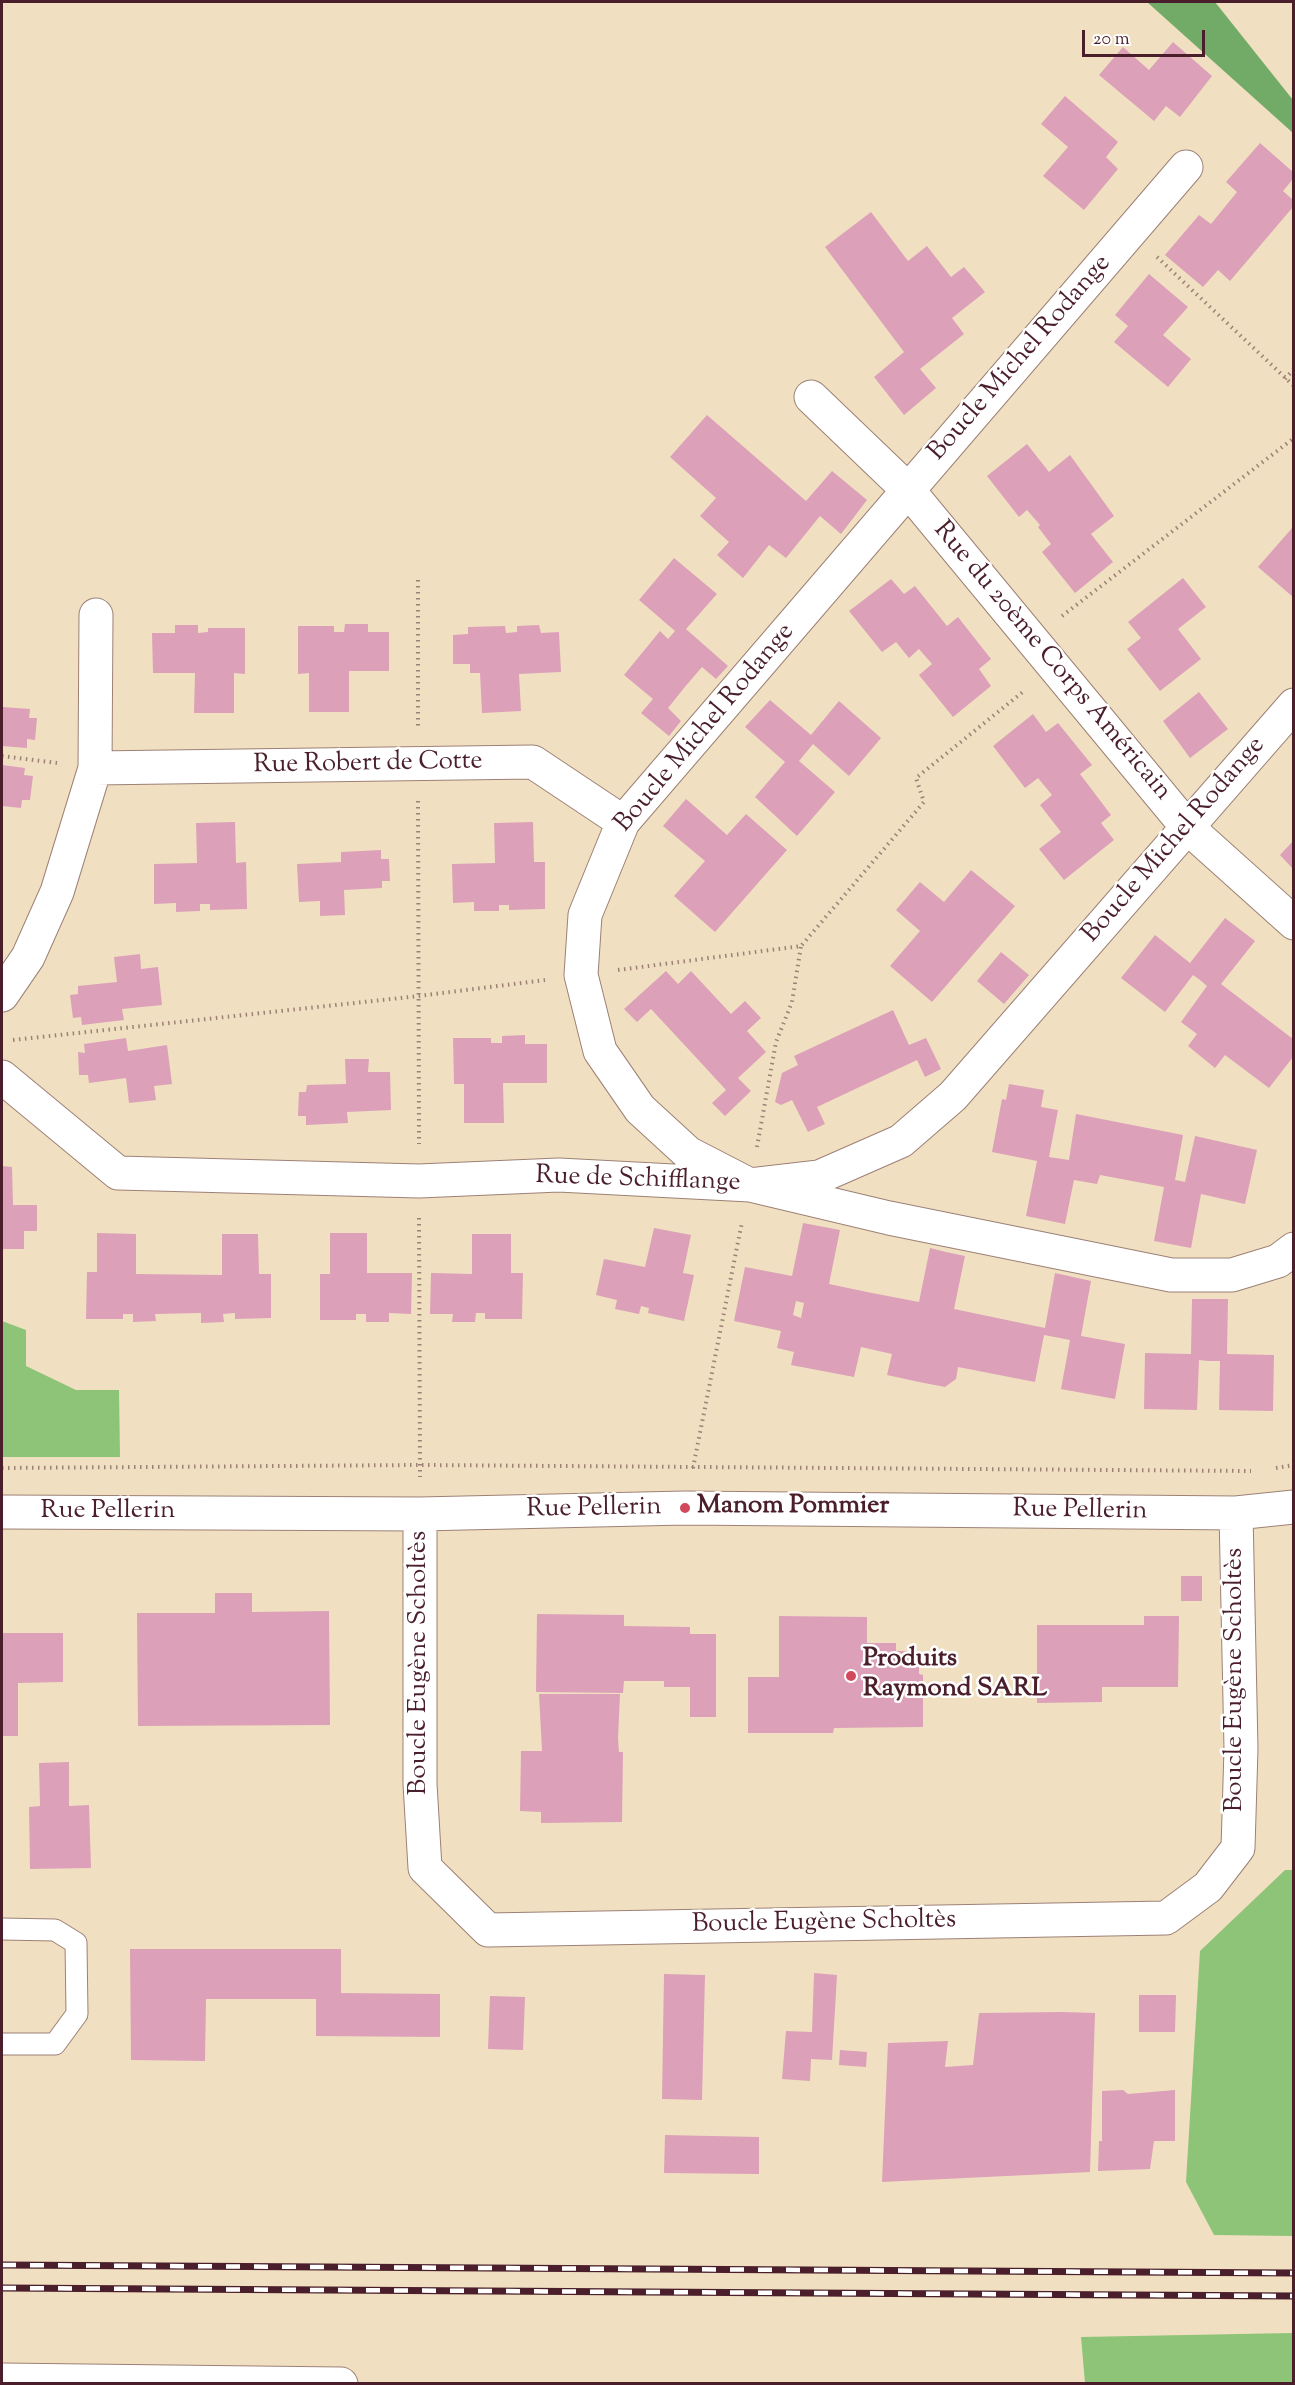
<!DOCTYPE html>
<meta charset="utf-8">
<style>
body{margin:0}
#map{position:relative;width:1295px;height:2385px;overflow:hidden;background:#f0e0c1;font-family:"Sorts Mill Goudy",serif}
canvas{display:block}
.frame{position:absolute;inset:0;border:3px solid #4a1f2b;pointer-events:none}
.scale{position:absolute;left:1082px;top:30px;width:123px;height:27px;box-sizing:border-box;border:3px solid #4a1f2b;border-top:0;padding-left:8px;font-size:18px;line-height:21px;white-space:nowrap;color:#4a1f2b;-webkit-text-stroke:4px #fff;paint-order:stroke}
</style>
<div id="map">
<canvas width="1295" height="2385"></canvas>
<div class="frame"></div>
<div class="scale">20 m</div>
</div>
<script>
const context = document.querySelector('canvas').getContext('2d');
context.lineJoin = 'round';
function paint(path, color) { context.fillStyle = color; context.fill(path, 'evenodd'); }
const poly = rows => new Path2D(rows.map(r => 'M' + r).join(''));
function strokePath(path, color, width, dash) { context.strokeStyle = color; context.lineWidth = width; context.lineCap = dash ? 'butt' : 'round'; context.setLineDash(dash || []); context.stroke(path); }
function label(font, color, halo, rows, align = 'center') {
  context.font = font + ' "Sorts Mill Goudy",serif'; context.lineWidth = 5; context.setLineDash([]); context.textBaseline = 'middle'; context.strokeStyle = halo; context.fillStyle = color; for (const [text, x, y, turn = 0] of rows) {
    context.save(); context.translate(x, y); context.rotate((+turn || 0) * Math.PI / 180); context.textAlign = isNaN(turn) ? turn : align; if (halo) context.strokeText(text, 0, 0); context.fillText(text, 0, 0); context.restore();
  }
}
paint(poly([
 [2,1321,26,1330,26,1366,76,1390,119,1390,120,1457,2,1457],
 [1285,1870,1294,1870,1293,2236,1214,2235,1186,2182,1200,1951],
 [1293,2333,1293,2383,1085,2383,1081,2337]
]), '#8dc477');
paint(poly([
 [1147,2,1215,2,1293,100,1293,133]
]), '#72aa68');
paint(poly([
 [1173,42,1212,76,1180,117,1166,106,1154,121,1099,75,1123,47,1149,70],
 [1065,96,1118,142,1106,157,1118,169,1084,210,1043,176,1068,147,1041,124],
 [1260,143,1293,172,1293,179,1283,191,1293,200,1293,207,1230,281,1218,270,1203,287,1165,255,1199,215,1211,224,1237,192,1226,182],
 [871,212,908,261,927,246,951,277,964,267,985,292,952,318,964,334,920,369,936,388,904,415,874,377,904,352,825,247],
 [1149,274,1188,307,1163,335,1191,359,1168,387,1114,342,1128,326,1115,315],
 [707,415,806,501,832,471,867,500,841,534,820,516,786,558,769,545,743,578,717,555,729,542,700,516,716,498,670,457],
 [1027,444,1049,472,1070,455,1114,516,1091,534,1113,562,1075,593,1042,552,1051,544,1038,527,1040,525,1027,510,1019,517,987,476],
 [1293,527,1293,597,1258,567],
 [674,558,717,594,686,629,728,666,716,679,702,667,684,688,668,708,681,721,669,736,641,713,653,699,624,675,660,631,668,639,675,631,639,600],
 [1183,578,1206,607,1178,629,1201,659,1160,691,1127,649,1141,638,1128,622],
 [891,579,904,594,915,586,947,626,958,617,991,659,979,669,991,686,953,717,919,675,932,664,919,649,909,658,896,642,882,652,849,611],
 [345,624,368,624,368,632,389,632,389,671,349,671,349,712,309,712,309,673,298,674,298,626,334,626,334,632,344,632],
 [175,625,198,625,198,633,208,632,208,628,245,628,245,674,234,673,234,713,194,713,195,673,153,673,152,633,175,633],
 [539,625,541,633,559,632,561,672,519,674,521,711,482,713,480,673,470,673,470,664,453,664,453,635,468,634,468,627,505,626,506,633,517,632,517,626],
 [1199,692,1228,729,1190,758,1163,721],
 [770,700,811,735,839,701,881,738,849,776,813,744,799,761,835,792,797,836,755,797,785,762,745,727],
 [2,707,30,709,29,718,37,718,35,740,27,739,27,748,2,746],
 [1033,714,1046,732,1058,723,1092,765,1080,774,1111,815,1101,823,1114,840,1064,880,1039,849,1061,832,1040,805,1052,795,1038,778,1025,788,993,746],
 [2,765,25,768,24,775,33,776,30,800,22,800,21,808,2,806],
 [686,799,727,835,746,814,787,850,715,932,674,896,705,861,663,826],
 [235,822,236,863,246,862,247,909,210,910,210,904,200,904,200,911,176,912,176,903,154,904,154,864,197,863,196,823],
 [533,822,534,862,545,862,545,909,509,910,509,905,499,905,499,911,474,911,474,902,453,903,452,864,495,863,494,823],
 [1293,841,1293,869,1280,855],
 [381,850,381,859,389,859,390,881,382,881,382,888,344,890,345,915,320,916,320,901,299,902,297,864,341,862,341,852],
 [971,870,1015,906,932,1002,890,966,920,931,896,910,920,882,944,902],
 [1225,918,1255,941,1221,984,1293,1039,1293,1057,1269,1088,1225,1055,1215,1068,1188,1046,1197,1034,1181,1022,1207,986,1200,980,1193,975,1165,1012,1121,978,1155,935,1190,963],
 [1001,952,1029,975,1004,1004,977,981],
 [140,954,141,969,158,967,162,1005,122,1009,124,1020,82,1025,81,1017,73,1018,70,995,78,994,78,986,117,982,114,957],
 [666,971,678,984,691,971,731,1014,745,1001,761,1018,747,1031,766,1052,738,1078,751,1091,725,1116,712,1103,726,1090,691,1052,651,1009,637,1022,624,1009],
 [893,1010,909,1045,926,1038,941,1069,925,1077,917,1060,817,1107,825,1124,808,1132,792,1100,781,1105,775,1102,782,1073,798,1065,794,1056],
 [525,1035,525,1044,547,1044,547,1083,503,1083,504,1123,464,1123,464,1084,454,1084,453,1038,491,1038,491,1043,502,1043,502,1036],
 [126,1038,128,1051,167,1045,172,1084,154,1086,156,1100,129,1103,126,1078,89,1083,88,1075,79,1075,78,1052,85,1053,84,1044],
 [345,1059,369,1059,368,1072,390,1072,391,1110,347,1112,348,1123,306,1125,306,1116,298,1116,299,1092,306,1092,307,1085,346,1084],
 [1009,1084,1044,1090,1041,1107,1058,1110,1049,1157,1069,1160,1076,1114,1183,1135,1175,1180,1181,1181,1185,1182,1195,1136,1257,1150,1245,1204,1201,1194,1191,1248,1154,1241,1164,1187,1100,1175,1097,1184,1074,1180,1065,1224,1026,1216,1037,1161,992,1152,1002,1099,1006,1100],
 [2,1166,12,1167,13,1205,37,1205,37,1231,24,1231,24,1249,2,1249],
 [803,1223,840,1230,829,1284,872,1293,919,1302,930,1248,946,1252,965,1256,954,1309,1045,1328,1055,1273,1091,1281,1081,1336,1125,1344,1115,1399,1061,1389,1070,1340,1044,1335,1035,1382,958,1367,956,1379,945,1387,919,1382,887,1375,892,1354,861,1347,854,1377,791,1365,794,1352,777,1348,781,1331,734,1321,745,1267,792,1276],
 [796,1301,804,1303,801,1318,793,1315],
 [654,1228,691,1235,683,1273,694,1275,684,1321,648,1313,649,1308,641,1306,639,1314,615,1309,617,1300,596,1295,604,1259,645,1267],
 [97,1233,136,1234,136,1274,222,1275,222,1234,258,1234,259,1274,271,1274,271,1318,235,1319,235,1313,223,1314,224,1322,201,1323,201,1313,155,1314,156,1321,133,1322,133,1314,123,1314,123,1319,86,1319,87,1272,97,1272],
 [330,1233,367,1233,367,1273,412,1273,411,1314,389,1313,389,1322,366,1322,366,1314,356,1314,356,1320,320,1320,320,1274,330,1274],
 [472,1234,511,1234,511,1273,523,1273,522,1319,485,1319,485,1313,476,1313,475,1322,452,1322,453,1314,430,1314,431,1273,472,1274],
 [1192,1299,1228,1299,1227,1354,1274,1355,1273,1411,1219,1410,1220,1361,1208,1361,1199,1360,1197,1410,1144,1409,1145,1353,1191,1354],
 [1181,1576,1202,1576,1202,1601,1181,1601],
 [215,1593,252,1593,252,1612,329,1611,330,1725,138,1726,137,1613,215,1613],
 [537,1614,624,1615,624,1626,690,1627,690,1634,716,1634,716,1717,690,1717,690,1687,664,1687,664,1681,624,1681,623,1693,536,1692],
 [779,1616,867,1617,867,1643,896,1643,896,1651,908,1651,919,1662,919,1674,923,1675,923,1727,834,1728,833,1733,748,1733,748,1677,779,1677],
 [1144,1616,1179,1616,1178,1687,1102,1687,1102,1702,1037,1703,1037,1625,1144,1625],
 [2,1633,63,1633,63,1682,18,1683,18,1736,2,1736],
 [539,1694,620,1694,618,1739,619,1752,623,1752,622,1822,541,1823,541,1812,520,1811,521,1751,542,1751],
 [69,1762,69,1806,89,1805,91,1868,30,1869,29,1807,40,1806,39,1763],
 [130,1949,341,1949,341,1993,440,1994,440,2037,316,2036,316,1999,206,1999,205,2061,131,2060],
 [814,1973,837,1975,832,2060,811,2059,810,2081,782,2079,786,2031,812,2032],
 [664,1974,705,1975,702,2100,662,2099],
 [1139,1995,1176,1995,1175,2032,1139,2032],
 [490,1996,525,1997,523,2050,488,2049],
 [1062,2012,1095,2013,1090,2172,882,2182,888,2043,948,2041,945,2067,973,2065,979,2013],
 [840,2050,867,2052,866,2067,839,2065],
 [1123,2090,1128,2094,1175,2090,1175,2141,1154,2141,1150,2169,1098,2171,1099,2141,1102,2141,1102,2091],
 [665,2135,759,2137,759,2174,664,2173]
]), '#dca0b9');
const lane = poly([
 [2,1929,55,1930,76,1943,77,2014,55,2044,2,2044]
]);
const street = poly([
 [1186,167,623,822,585,915,581,975,600,1051,640,1109,688,1153,750,1185,819,1177,901,1141,953,1096,1294,705],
 [811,397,908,490,1187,827,1294,923],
 [95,768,533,762,623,822],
 [2,995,28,957,57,892,95,768,96,615],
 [2,1077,118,1173,419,1181,559,1175,750,1185,889,1218,1171,1275,1232,1275,1278,1261,1294,1249],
 [2,1512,420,1514,685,1508,1236,1513,1294,1507],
 [420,1514,420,1784,425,1868,488,1930,1166,1918,1208,1887,1238,1848,1241,1749,1236,1513],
 [2,2380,341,2384]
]);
strokePath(lane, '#9d8076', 23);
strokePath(street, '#9d8076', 35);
strokePath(poly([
 [1157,257,1294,386],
 [1285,379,1294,369],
 [418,580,418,727],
 [1062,616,1294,438],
 [2,756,57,763],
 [418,801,419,1144],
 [618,970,801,946,924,802,916,778,1024,691],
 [13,1040,419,996,545,980],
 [757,1147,776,1042,792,1002,801,946],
 [419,1218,420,1477],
 [2,1468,420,1465,1251,1471],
 [693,1468,742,1222],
 [1276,1468,1294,1465]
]), '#9d8076', 4, [1.5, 4.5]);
strokePath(lane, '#fff', 21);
strokePath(street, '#fff', 33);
const rail = poly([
 [2,2265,1294,2273],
 [2,2288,1294,2296]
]);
strokePath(rail, '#4a1f2b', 7);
strokePath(rail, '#fff', 4.5, [14]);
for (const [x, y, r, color] of [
 [685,1508,6,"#d1495b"],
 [851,1676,6,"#d1495b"]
]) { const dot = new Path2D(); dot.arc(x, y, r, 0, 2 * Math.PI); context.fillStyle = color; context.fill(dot); strokePath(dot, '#fff', 2); }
label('26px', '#4a1f2b', '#fff', [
 ["Boucle Michel Rodange",1021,359,-49],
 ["Rue du 20ème Corps Américain",1051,662,50],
 ["Boucle Michel Rodange",706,729,-50],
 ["Rue Robert de Cotte",368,765,-1],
 ["Boucle Michel Rodange",1175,841,-49],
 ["Rue de Schifflange",638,1181,2],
 ["Rue Pellerin",594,1510,-1],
 ["Rue Pellerin",1080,1512,1],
 ["Rue Pellerin",108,1513],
 ["Boucle Eugène Scholtès",421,1663,-90],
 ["Boucle Eugène Scholtès",1237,1680,-90],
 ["Boucle Eugène Scholtès",824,1924,-1]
]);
label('bold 26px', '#4a1f2b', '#fff', [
 ["Manom Pommier",697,1508],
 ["Produits",863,1661],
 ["Raymond SARL",863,1691]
], 'left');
</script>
